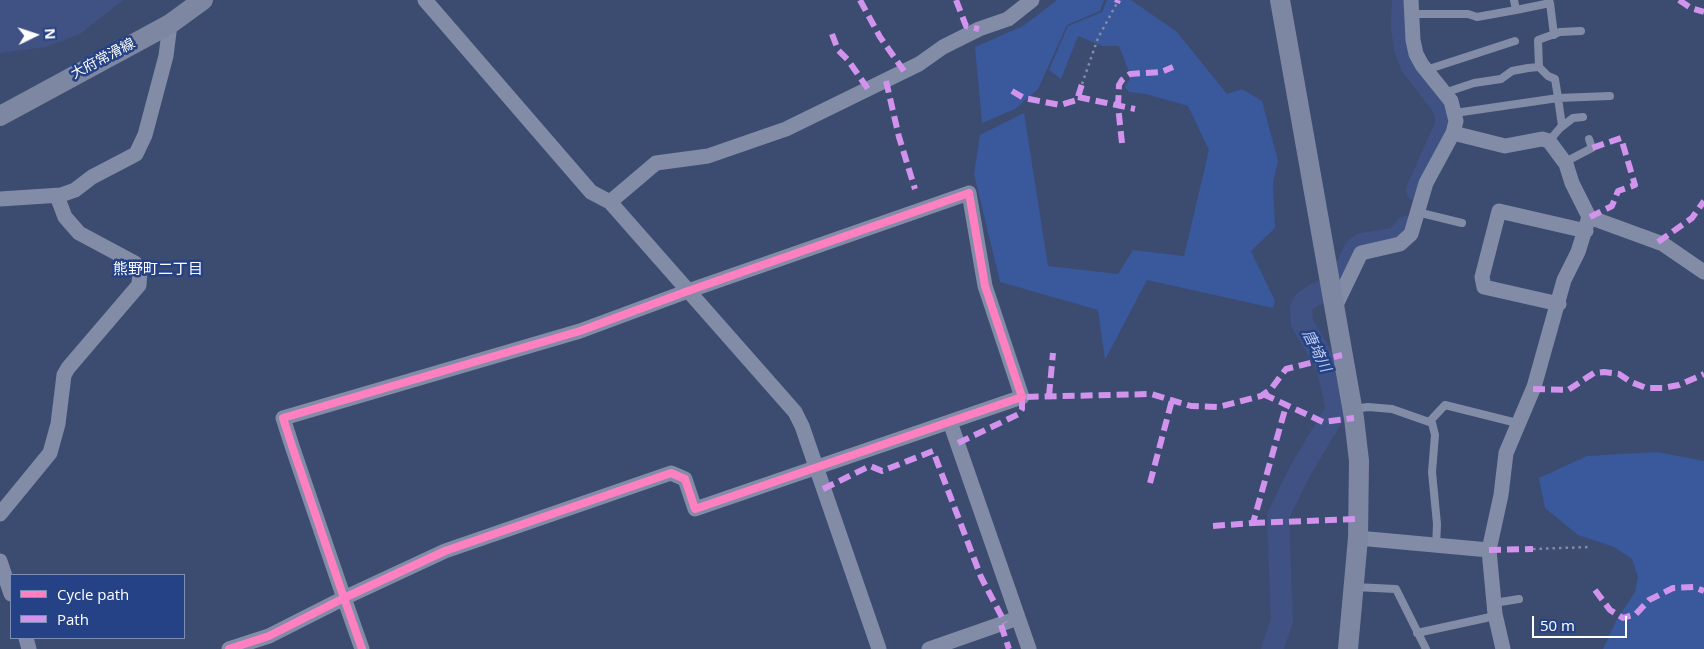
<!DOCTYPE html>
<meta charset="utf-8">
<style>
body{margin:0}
#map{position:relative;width:1704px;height:649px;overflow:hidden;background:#3c4b70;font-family:"Open Sans",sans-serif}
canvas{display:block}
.legend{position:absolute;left:10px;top:574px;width:175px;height:65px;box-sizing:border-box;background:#264286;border:1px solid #7d8eb6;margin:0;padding:6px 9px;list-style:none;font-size:15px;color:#fff}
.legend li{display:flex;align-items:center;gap:10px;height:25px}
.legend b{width:25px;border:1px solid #7d8eb6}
.north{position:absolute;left:10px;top:10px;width:50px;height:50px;-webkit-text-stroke:4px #264286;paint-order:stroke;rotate:86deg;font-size:14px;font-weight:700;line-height:20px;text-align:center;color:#fff}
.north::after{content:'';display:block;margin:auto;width:18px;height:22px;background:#fff;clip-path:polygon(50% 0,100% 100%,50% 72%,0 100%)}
.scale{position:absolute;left:1532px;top:616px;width:95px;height:22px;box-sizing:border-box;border:2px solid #fff;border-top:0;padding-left:6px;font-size:15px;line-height:18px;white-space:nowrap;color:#fff;-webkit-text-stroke:4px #264286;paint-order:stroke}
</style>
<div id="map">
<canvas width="1704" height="649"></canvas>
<ul class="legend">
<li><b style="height:6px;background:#ff80c0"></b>Cycle path</li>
<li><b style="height:6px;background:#d193ec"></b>Path</li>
</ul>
<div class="north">N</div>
<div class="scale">50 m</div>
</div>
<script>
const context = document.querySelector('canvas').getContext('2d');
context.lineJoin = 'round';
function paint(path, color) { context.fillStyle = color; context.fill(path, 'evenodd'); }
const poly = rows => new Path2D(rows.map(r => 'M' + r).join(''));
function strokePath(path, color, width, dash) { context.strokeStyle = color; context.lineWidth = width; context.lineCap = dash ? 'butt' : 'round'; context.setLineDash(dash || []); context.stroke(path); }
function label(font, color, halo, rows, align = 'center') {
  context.font = font + ' "Open Sans","Noto Sans JP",sans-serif'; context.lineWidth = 5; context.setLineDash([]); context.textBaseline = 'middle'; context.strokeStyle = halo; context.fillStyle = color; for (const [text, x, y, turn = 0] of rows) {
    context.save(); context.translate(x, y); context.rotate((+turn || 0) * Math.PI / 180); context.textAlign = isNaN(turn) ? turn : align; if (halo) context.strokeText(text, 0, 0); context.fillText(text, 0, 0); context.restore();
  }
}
paint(poly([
 [1057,0,1104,0,1100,11,1067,25,1038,89,1015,109,982,123,975,47,1023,26],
 [1107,0,1131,0,1177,32,1227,94,1242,89,1262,101,1278,161,1273,183,1275,228,1251,251,1275,301,1273,308,1147,280,1105,360,1098,310,1000,282,974,174,980,135,1024,113,1048,266,1118,274,1133,250,1184,256,1209,150,1188,106,1146,94,1129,92,1125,87,1131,77,1119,46,1102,46,1078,36,1061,79,1049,70,1068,26,1102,12],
 [1658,452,1704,461,1704,649,1603,649,1616,621,1635,592,1638,577,1632,559,1614,547,1578,535,1545,508,1539,478,1587,456]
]), '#3a589c');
paint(poly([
 [0,0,123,0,80,34,46,47,0,53]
]), '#3f5283');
strokePath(poly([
 [1403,0,1402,26,1405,49,1411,65,1444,108,1446,117,1446,125,1417,190],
 [1272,649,1282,621,1278,516,1300,471,1337,409,1327,365,1302,323,1301,308,1305,301,1314,295,1337,287,1355,249,1362,244,1398,238,1406,227]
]), '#3f5283', 22);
strokePath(poly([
 [1082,84,1098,38,1117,3],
 [1533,549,1590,547]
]), '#838ca6', 2.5, [2.5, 4]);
strokePath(poly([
 [1516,10,1550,3,1554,35],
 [1411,14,1468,14,1477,17,1516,10,1514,0],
 [1539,67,1538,40,1560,32,1581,31],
 [1426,70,1515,41],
 [1444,93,1474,83,1501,79,1512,71,1528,68,1539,67,1548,76,1555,79,1558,98,1455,113],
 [1562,126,1558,98,1610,96],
 [1549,141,1560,128,1573,118,1583,117],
 [1565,162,1592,148,1589,139],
 [1417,212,1462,223],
 [1354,409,1368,407,1392,409,1432,423,1435,435,1432,472,1437,524,1436,547],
 [1430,421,1445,405,1517,423],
 [1354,587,1396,589,1426,649],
 [1494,603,1519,599],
 [1417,633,1495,616]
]), '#838ca6', 8);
strokePath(poly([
 [425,0,591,192,610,202,795,412,802,426,879,649],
 [1453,133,1505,146,1542,139,1549,141,1566,164,1572,183,1589,217,1578,252,1564,280,1534,387,1506,453,1501,495,1489,550,1495,614,1503,649],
 [0,199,61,195,75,190,92,177,136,154,145,135,166,56,170,24],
 [610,202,656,163,708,156,786,129,919,64,943,47,979,29,1008,19,1032,0],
 [1589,217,1663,244,1704,272],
 [1559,304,1484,287,1482,277,1499,211,1586,231],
 [1334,309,1361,253,1400,244,1411,234,1426,183,1453,133,1456,121,1451,101,1422,65,1416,54,1413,40,1411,0],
 [950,422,1029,649],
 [0,514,50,453,58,424,64,375,68,368,139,285,140,270,135,263,79,233,65,217,57,196],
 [1358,538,1489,550],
 [0,561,11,594],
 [26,638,29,649],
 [229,649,269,636,344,598,445,551,671,473,685,479,695,509,1022,397,985,286,969,193,688,291,580,331,283,418,292,446,344,598,362,649],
 [929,649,1018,618]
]), '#838ca6', 15);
strokePath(poly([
 [1280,0,1354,418,1359,461,1358,538,1348,649],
 [0,116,170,24,203,0]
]), '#7d87a2', 20);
strokePath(poly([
 [860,0,880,37,904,71],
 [956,0,966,26,979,29],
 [1679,0,1691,8,1704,12],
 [1117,3,1118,0],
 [832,34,838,50,848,60,868,89],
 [886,81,899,137,915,189],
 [1012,91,1024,98,1060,105,1077,100,1082,84],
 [1078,97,1135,109],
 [1122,143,1118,106,1119,85,1122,80,1130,74,1161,72,1173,67],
 [1590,217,1612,206,1618,191,1635,185,1621,138,1592,148],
 [1658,242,1692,218,1704,201],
 [1533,389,1568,390,1594,373,1604,372,1619,374,1631,382,1646,388,1663,388,1679,385,1704,374],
 [1263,394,1323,422,1354,418],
 [1049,396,1053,353],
 [958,443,1019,414,1022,409,1022,397,1151,394,1191,406,1218,407,1261,396,1271,389,1286,369,1342,355],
 [1150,483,1172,400],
 [823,489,870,466,882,471,933,451,981,577,1005,623],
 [1253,523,1358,519],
 [1213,526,1253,523,1286,406],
 [1489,550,1533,549],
 [1595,590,1610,610,1623,618,1636,614,1649,600,1673,588,1694,587,1704,591],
 [1001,625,1009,649]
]), '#d193ec', 6, [12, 6]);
strokePath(poly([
 [229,649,269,636,344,598,445,551,671,473,685,479,695,509,1022,397,985,286,969,193,688,291,580,331,283,418,292,446,344,598,362,649]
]), '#ff80c0', 8);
label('14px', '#fff', '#264286', [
 ["大府常滑線",103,59,-28]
]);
label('15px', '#fff', '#264286', [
 ["熊野町二丁目",158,270]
]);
label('italic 15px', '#bdcdf0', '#264286', [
 ["唐埼川",1316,351,64]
]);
</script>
